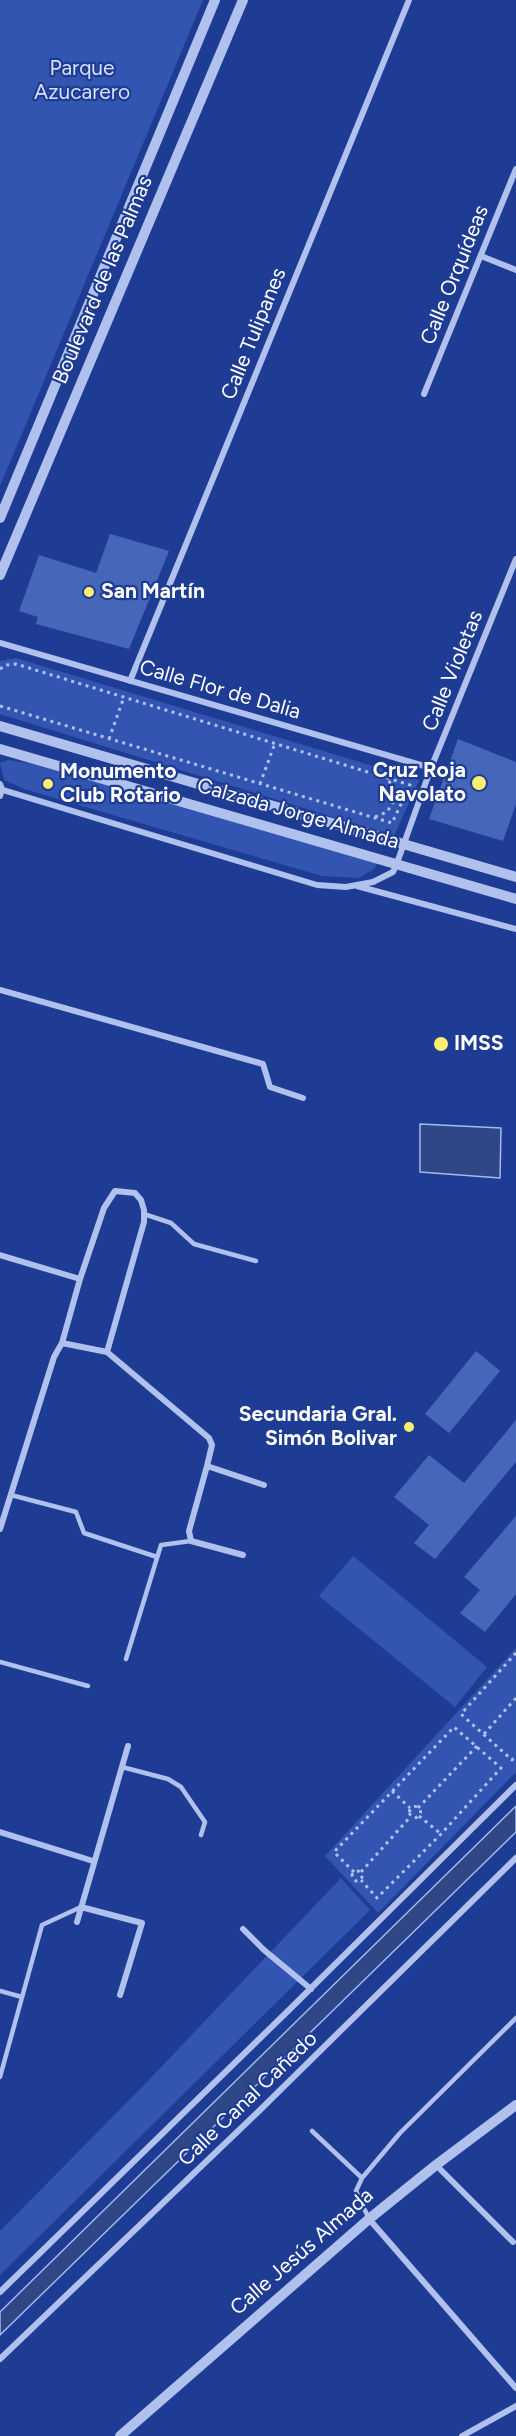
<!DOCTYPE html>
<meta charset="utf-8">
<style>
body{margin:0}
canvas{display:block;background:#1e3c93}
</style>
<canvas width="516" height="2436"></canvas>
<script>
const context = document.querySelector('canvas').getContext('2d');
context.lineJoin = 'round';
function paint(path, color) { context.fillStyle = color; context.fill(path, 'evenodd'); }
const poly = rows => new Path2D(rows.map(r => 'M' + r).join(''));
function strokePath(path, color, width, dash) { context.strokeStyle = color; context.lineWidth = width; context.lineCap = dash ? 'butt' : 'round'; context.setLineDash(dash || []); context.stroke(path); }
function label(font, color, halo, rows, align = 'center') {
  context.font = font + ' Figtree,sans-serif'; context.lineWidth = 4.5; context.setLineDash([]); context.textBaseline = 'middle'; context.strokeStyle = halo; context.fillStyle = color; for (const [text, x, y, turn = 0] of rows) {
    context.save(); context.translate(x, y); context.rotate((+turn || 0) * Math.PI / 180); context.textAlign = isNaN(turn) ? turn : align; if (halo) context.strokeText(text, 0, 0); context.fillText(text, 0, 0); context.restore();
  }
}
paint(poly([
 [0,0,203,0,0,486],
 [16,658,419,780,394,836,0,714,0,661],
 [8,760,33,764,378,862,374,869,359,878,322,876,24,789,4,780,0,763],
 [353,1556,487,1667,455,1707,319,1596],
 [516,1648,516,1772,378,1913,325,1856],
 [341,1878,370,1910,0,2275,0,2231,145,2084]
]), '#3255b1');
const water = poly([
 [420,1124,501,1128,500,1178,420,1172,420,1124],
 [516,1806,516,1832,0,2335,0,2312,516,1806]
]);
paint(water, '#2f4687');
strokePath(water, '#a4baf0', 1.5);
paint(poly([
 [110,534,169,551,129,649,36,624,38,617,19,611,39,555,96,573],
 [458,739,516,762,516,804,503,841,429,819],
 [476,1351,500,1371,449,1433,425,1414],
 [516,1420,516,1462,435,1559,414,1543,429,1525,394,1497,429,1455,464,1483],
 [516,1516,516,1594,485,1632,460,1613,480,1590,464,1577]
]), '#4666ba');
strokePath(poly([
 [0,669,6,665,16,664,410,785,392,823,0,706],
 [109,739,124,697],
 [260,784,275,743],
 [375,817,387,812,394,801,393,785,385,778],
 [516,1653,461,1714,512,1760,516,1755],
 [484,1734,516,1698],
 [392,1791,410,1808],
 '409.5 1812a5.5 5.5 0 1 1 11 0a5.5 5.5 0 1 1-11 0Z',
 [418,1808,477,1746],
 [419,1816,441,1834],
 '352 1876a5 5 0 1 1 10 0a5 5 0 1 1-10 0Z',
 [354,1872,334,1852,454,1727,501,1768,441,1834,377,1898,361,1880],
 [361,1872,411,1816]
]), '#b0c1ee', 3, [3, 4.5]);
strokePath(poly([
 [144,1214,171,1223,194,1244,256,1261],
 [11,1495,76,1512,84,1533,157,1557],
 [126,1659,161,1545,191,1541],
 [0,1662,88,1686],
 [122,1767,168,1779,181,1787,205,1822,201,1835],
 [0,1991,22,1997],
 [0,2077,42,1925,81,1907],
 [312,2131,362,2178],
 [369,2219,356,2191,362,2178,400,2133,516,2018]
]), '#b0c1ee', 4.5);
strokePath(poly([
 [481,256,516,270],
 [424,394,516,169],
 [0,643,431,768],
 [130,681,409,0],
 [0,784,2,789,0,796],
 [0,789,317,885,346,887,373,882,393,872,397,863,431,768,516,559],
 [357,886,516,929],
 [0,990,263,1064,270,1087,303,1098],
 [0,1255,80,1279],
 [62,1343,107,1352,209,1438,212,1445,207,1466,189,1531,191,1541,243,1555],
 [207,1466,264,1485],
 [0,1529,54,1357,62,1343,80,1279,104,1208,115,1191,135,1193,141,1200,144,1210,144,1222,107,1352],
 [0,1832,93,1861],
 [81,1907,142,1923,120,1995],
 [77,1922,128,1746],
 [243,1929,264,1950,311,1989],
 [436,2165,513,2242],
 [369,2219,516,2388],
 [0,2292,292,2007,516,1785],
 [0,2359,260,2110,516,1858],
 [462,2436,516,2406]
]), '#b0c1ee', 6);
strokePath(poly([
 [0,518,215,0],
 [0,575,243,0],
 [0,726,516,877],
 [0,749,516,899],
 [120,2436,369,2219,436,2165,516,2105]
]), '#b0c1ee', 10);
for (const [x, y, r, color] of [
 [89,592,6,"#fded70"],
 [479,783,8,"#fded70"],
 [48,784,6,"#fded70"],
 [441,1044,8,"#fded70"],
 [409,1427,6,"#fded70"]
]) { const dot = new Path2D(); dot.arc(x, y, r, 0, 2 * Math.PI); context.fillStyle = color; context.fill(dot); strokePath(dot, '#1e3c93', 2); }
label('21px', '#d6e0fa', '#1e3c93', [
 ["Parque",82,69],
 ["Azucarero",82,93]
]);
label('21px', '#fff', '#1e3c93', [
 ["Calle Orquídeas",455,275,-68],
 ["Boulevard de las Palmas",103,280,-67],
 ["Calle Tulipanes",254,334,-68],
 ["Calle Violetas",453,671,-68],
 ["Calle Flor de Dalia",220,690,16],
 ["Calzada Jorge Almada",298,814,16],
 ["Calle Canal Cañedo",248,2099,-44],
 ["Calle Jesús Almada",302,2252,-41]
]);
label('bold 21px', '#fff', '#1e3c93', [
 ["San Martín",101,592],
 ["Cruz Roja",466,771,"right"],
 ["Navolato",466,795,"right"],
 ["Monumento",60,772],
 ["Club Rotario",60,796],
 ["IMSS",454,1044],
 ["Secundaria Gral.",397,1415,"right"],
 ["Simón Bolivar",397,1439,"right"]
], 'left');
</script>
